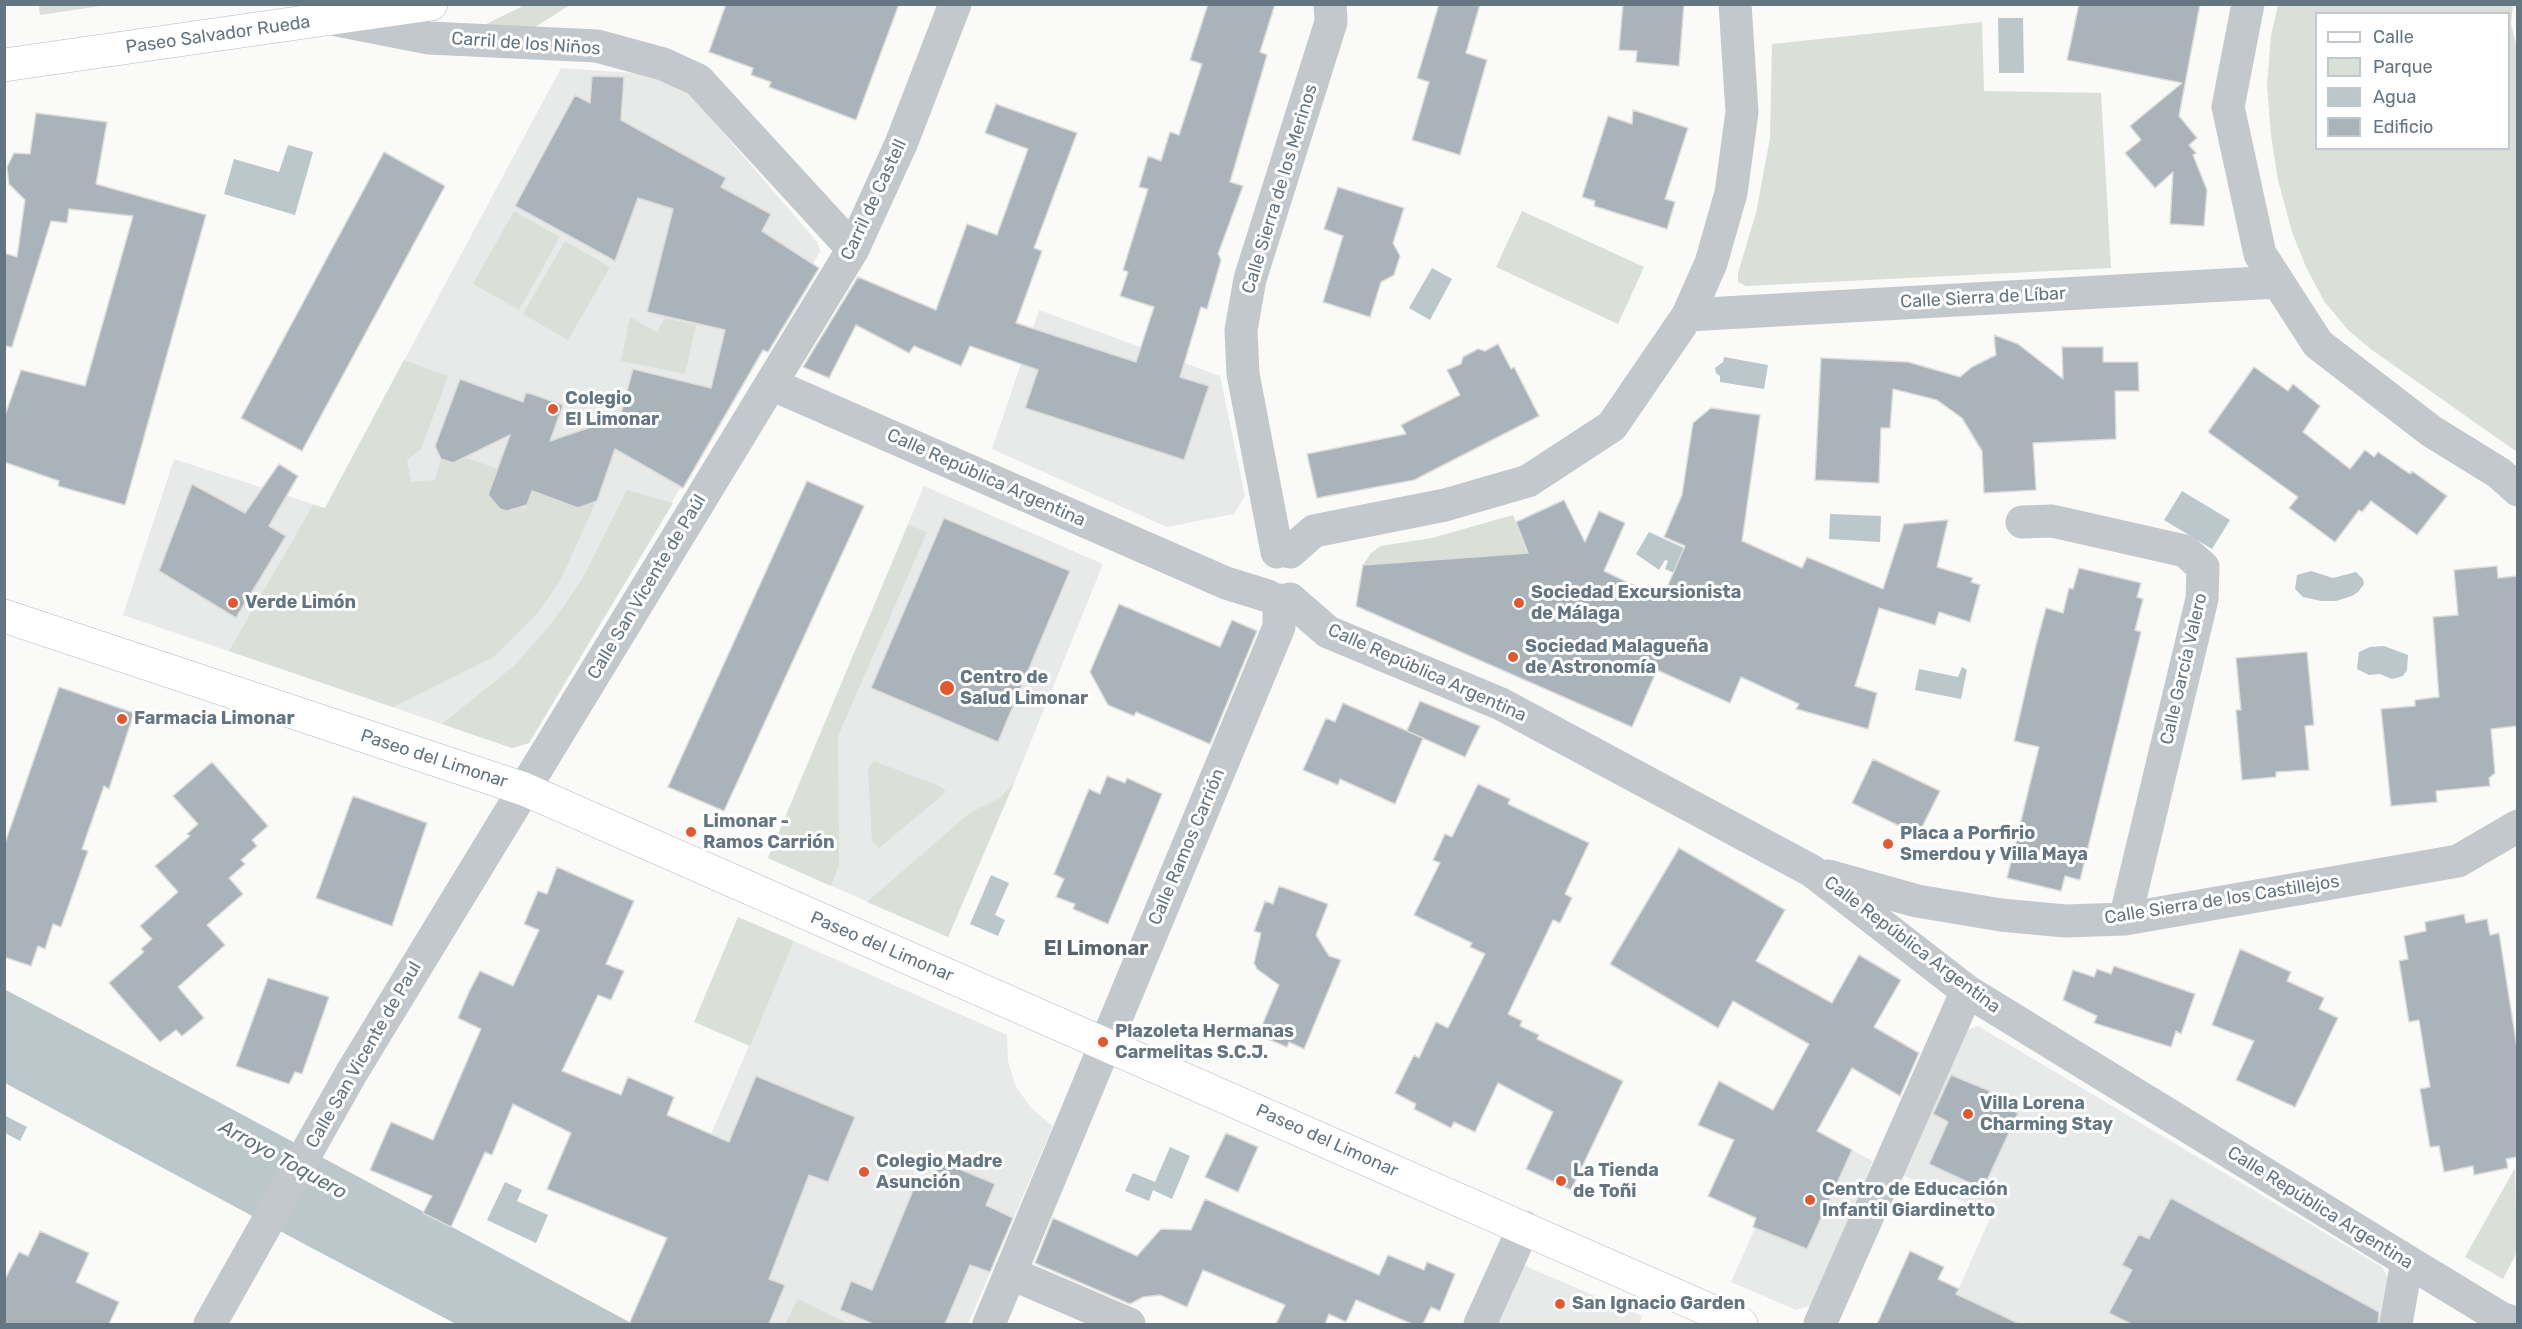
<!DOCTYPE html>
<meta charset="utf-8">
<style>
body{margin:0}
#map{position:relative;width:2522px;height:1329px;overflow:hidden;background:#fafaf8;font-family:Rubik,sans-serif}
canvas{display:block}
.frame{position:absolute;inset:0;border:6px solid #657683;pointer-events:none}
.legend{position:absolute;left:2315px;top:12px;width:195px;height:138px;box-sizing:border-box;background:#fff;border:2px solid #c1c8cd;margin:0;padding:8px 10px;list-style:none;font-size:18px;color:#657683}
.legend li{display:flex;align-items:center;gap:12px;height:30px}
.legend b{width:30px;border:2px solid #c1c8cd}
</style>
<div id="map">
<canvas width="2522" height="1329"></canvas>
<div class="frame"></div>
<ul class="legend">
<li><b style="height:8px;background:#fff"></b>Calle</li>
<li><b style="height:16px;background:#dadfd7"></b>Parque</li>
<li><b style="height:16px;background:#bbc7cb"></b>Agua</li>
<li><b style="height:16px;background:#aab3b9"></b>Edificio</li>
</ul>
</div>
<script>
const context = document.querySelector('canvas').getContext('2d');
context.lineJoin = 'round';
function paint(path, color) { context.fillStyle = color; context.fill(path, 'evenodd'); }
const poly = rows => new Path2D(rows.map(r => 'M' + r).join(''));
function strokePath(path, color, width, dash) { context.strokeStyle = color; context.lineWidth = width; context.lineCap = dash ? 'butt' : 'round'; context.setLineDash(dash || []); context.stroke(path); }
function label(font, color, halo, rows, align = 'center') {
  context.font = font + ' Rubik,sans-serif'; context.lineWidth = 6; context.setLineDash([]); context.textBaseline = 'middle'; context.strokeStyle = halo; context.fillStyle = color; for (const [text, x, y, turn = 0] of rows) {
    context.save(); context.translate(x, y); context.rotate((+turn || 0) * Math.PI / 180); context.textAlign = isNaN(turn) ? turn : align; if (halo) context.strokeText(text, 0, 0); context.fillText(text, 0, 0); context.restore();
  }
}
paint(poly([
 [561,68,662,75,683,86,818,243,820,252,529,743,512,748,123,615,174,459,325,508],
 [1039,310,1220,376,1245,496,1234,514,1167,527,992,449],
 [924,486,1103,564,1014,783,948,937,768,858],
 [794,941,1007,1035,1008,1061,1016,1087,1032,1109,1053,1126,968,1324,630,1323],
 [1978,1026,2382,1267,2390,1282,2382,1324,1943,1324,1992,1214,1902,1175,1966,1030],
 [1800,1123,1873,1161,1812,1305,1796,1310,1731,1282,1755,1228,1753,1227,1756,1218],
 [1523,1265,1642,1316,1639,1324,1497,1324]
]), '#e8e9e9');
paint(poly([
 [46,5,46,4,107,5,40,15,39,6],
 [525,5,570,5,532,29,478,28],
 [2278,5,2513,5,2511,24,2518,52,2517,452,2372,350,2348,330,2324,301,2306,267,2292,232,2278,180,2271,135,2267,85,2271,35],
 [2316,14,2508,14,2508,148,2316,148],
 [1982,22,1984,91,2101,93,2111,268,1746,286,1738,282,1738,273,1756,213,1770,138,1772,44],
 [514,211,560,237,519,310,473,284],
 [1522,211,1644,267,1618,324,1496,267],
 [565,241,610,267,568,340,523,314],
 [630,317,657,332,665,318,696,325,685,374,621,361],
 [404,360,448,376,421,449,407,460,411,482,435,480,441,459,453,463,462,456,498,469,488,495,502,510,512,511,520,507,526,509,535,482,562,497,567,504,578,508,586,505,588,501,595,504,560,581,537,614,495,656,393,707,229,651,313,505,325,508],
 [627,490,673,503,529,743,512,748,442,724,514,666,552,623,583,578],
 [1513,515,1527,553,1363,565,1371,553,1381,546,1432,538],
 [908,525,927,532,838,736,839,865,831,886,768,858],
 [874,761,941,787,946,792,879,848,872,841,868,769],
 [1014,783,948,937,867,902,971,812,1000,798],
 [738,917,794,941,750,1046,694,1022],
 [2515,1168,2517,1252,2503,1279,2465,1257],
 [798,1299,849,1324,785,1324]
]), '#dadfd7');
paint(poly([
 [1998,18,2023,18,2024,73,1999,73],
 [288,145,313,152,295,215,224,194,234,159,279,172],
 [1432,268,1452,279,1430,320,1409,308],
 [1724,357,1768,365,1764,389,1720,382,1720,376,1716,373,1715,368,1723,362],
 [2182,491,2230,520,2212,549,2164,520],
 [1830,514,1881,516,1880,542,1829,539],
 [1649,532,1697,554,1686,578,1665,569,1668,561,1665,560,1659,570,1636,554],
 [2311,571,2333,578,2356,572,2363,579,2364,584,2358,592,2352,596,2336,601,2321,601,2303,597,2295,589,2297,575],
 [2384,646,2408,655,2407,670,2403,676,2392,679,2380,674,2369,675,2357,669,2359,652,2370,647],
 [1962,667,1967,670,1961,699,1915,690,1919,669,1958,677],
 [991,875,1009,883,995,915,1005,920,998,936,970,924],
 [4,989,228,1107,633,1324,456,1324,308,1246,5,1083],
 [4,1115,27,1127,20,1141,5,1133],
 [1170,1147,1190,1156,1172,1199,1153,1190,1149,1201,1125,1191,1133,1173,1155,1182],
 [505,1182,522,1190,517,1201,548,1215,536,1243,487,1220]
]), '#bbc7cb');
const building = poly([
 [726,4,899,4,856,120,769,87,771,82,751,75,753,68,709,52,726,4],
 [1208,4,1275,4,1260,52,1267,55,1230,182,1243,186,1218,254,1221,260,1207,309,1201,307,1180,377,1209,386,1184,460,1025,408,1038,370,970,346,961,366,914,346,909,353,856,325,829,378,803,367,858,277,936,310,967,224,997,235,1028,149,985,133,996,104,1077,133,1034,248,1042,251,1016,323,1136,362,1154,307,1120,296,1128,272,1123,270,1148,189,1139,187,1148,156,1161,161,1170,132,1179,135,1202,64,1190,60,1208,4],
 [1439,4,1480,4,1466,53,1487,60,1460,155,1412,140,1429,82,1417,78,1439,4],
 [1623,4,1684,4,1679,66,1636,62,1637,51,1619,50,1623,4],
 [2079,4,2200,4,2179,116,2197,138,2189,145,2196,153,2193,155,2207,190,2204,226,2170,224,2173,172,2155,188,2125,153,2141,140,2130,126,2182,83,2067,60,2079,4],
 [592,76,624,77,621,120,726,178,721,187,771,214,762,231,819,268,768,352,763,350,683,488,615,449,597,501,578,508,532,491,527,505,507,511,500,509,488,495,510,435,453,463,441,459,435,446,460,379,523,402,526,392,563,405,550,441,620,417,633,369,711,388,725,330,647,312,673,209,638,198,615,261,515,206,575,95,590,103,592,76],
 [1633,110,1688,128,1665,199,1675,202,1667,229,1594,206,1595,201,1582,197,1608,116,1632,124,1633,110],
 [36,113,107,122,96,184,206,215,125,505,58,486,59,481,4,462,4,418,21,370,85,386,133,216,69,209,67,223,51,221,12,347,4,346,4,253,17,257,25,200,9,184,7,167,14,153,30,154,36,113],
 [384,152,445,186,302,451,241,418,384,152],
 [1338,187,1404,208,1393,243,1400,256,1394,275,1381,282,1370,317,1323,302,1343,236,1324,229,1338,187],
 [1994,335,2018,344,2063,379,2062,347,2103,347,2103,362,2138,362,2139,391,2115,391,2116,439,2033,443,2036,490,1984,493,1982,451,1962,418,1937,400,1893,389,1890,428,1881,428,1879,483,1815,480,1821,358,1908,362,1960,377,1972,367,1996,355,1994,335],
 [1498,344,1511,369,1514,367,1539,416,1414,480,1317,498,1307,454,1406,434,1401,425,1460,395,1447,370,1461,364,1463,357,1478,349,1485,351,1498,344],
 [2254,367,2288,391,2293,384,2320,406,2303,432,2350,469,2365,450,2374,457,2378,452,2410,474,2412,471,2447,496,2417,535,2371,501,2362,512,2359,510,2335,542,2289,508,2298,497,2208,432,2254,367],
 [1711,408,1760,415,1742,541,1802,568,1807,557,1883,589,1904,524,1948,520,1937,567,1973,578,1971,582,1980,585,1970,622,1939,612,1935,625,1879,608,1855,686,1877,693,1868,729,1796,709,1799,704,1741,677,1730,703,1657,670,1632,727,1356,606,1363,565,1528,553,1516,522,1564,500,1585,542,1599,511,1625,523,1604,571,1662,599,1685,546,1664,537,1682,495,1693,423,1711,408],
 [279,464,298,476,269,526,286,536,236,618,159,571,192,484,245,513,279,464],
 [807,481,864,506,724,811,668,787,807,481],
 [944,518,1070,571,998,742,871,688,944,518],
 [2497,566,2498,578,2517,576,2517,726,2491,729,2495,773,2489,778,2490,786,2436,791,2437,802,2391,806,2381,709,2415,706,2415,700,2439,697,2433,617,2458,615,2454,570,2497,566],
 [2079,568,2141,583,2137,597,2143,599,2135,630,2141,632,2080,880,2065,876,2061,891,2007,878,2039,747,2014,741,2036,645,2046,608,2063,613,2069,588,2073,589,2079,568],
 [1119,604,1220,647,1232,620,1257,631,1210,744,1136,712,1134,716,1108,705,1090,672,1119,604],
 [2307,652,2314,725,2305,726,2309,770,2276,772,2276,777,2242,780,2236,710,2241,710,2236,658,2307,652],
 [59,687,134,713,109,789,104,786,82,849,88,851,61,927,53,924,45,949,38,946,31,966,4,957,4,846,59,687],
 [1420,701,1480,726,1465,757,1407,731,1420,701],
 [1343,703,1423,738,1395,804,1340,779,1338,785,1303,770,1326,718,1335,722,1343,703],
 [1873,759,1940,791,1918,835,1852,803,1873,759],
 [212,762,268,826,252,840,257,846,241,860,245,864,229,878,243,894,207,925,225,945,178,987,204,1018,182,1036,176,1030,160,1042,109,983,144,952,141,949,152,939,140,926,178,892,155,866,190,836,187,834,198,824,173,796,212,762],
 [1107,776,1125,783,1127,778,1162,794,1108,924,1073,909,1075,904,1056,897,1064,879,1054,874,1089,789,1100,794,1107,776],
 [1478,784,1510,799,1508,804,1589,843,1565,894,1572,898,1560,923,1553,920,1508,1014,1522,1021,1520,1026,1539,1035,1537,1039,1623,1081,1571,1190,1526,1169,1553,1112,1498,1083,1475,1132,1454,1122,1451,1128,1414,1109,1416,1104,1395,1093,1414,1055,1419,1058,1436,1022,1448,1028,1485,954,1470,947,1472,943,1414,915,1440,863,1433,860,1445,834,1452,837,1478,784],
 [353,796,427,823,392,926,316,898,353,796],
 [1679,848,1785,910,1756,961,1832,1003,1859,955,1901,980,1874,1027,1919,1053,1900,1096,1852,1068,1817,1131,1852,1150,1807,1249,1753,1227,1756,1218,1708,1196,1734,1140,1698,1125,1719,1081,1773,1110,1809,1044,1733,1001,1718,1028,1610,964,1679,848],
 [557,867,634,901,606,964,624,971,611,1000,598,995,562,1071,621,1095,628,1077,674,1097,667,1115,729,1142,756,1076,855,1117,828,1182,809,1175,769,1279,785,1285,769,1324,629,1324,667,1238,547,1189,571,1133,513,1104,492,1155,485,1152,451,1227,423,1213,432,1196,370,1170,391,1122,433,1140,481,1029,458,1018,469,992,480,971,513,986,539,930,524,924,538,891,547,894,557,867],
 [1279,886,1328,904,1316,935,1329,956,1341,960,1304,1049,1289,1042,1287,1047,1258,1035,1279,985,1257,969,1254,963,1261,933,1254,931,1265,901,1273,904,1279,886],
 [2464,914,2466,923,2487,919,2490,935,2499,933,2517,1048,2517,1157,2506,1159,2508,1168,2474,1175,2473,1166,2444,1172,2439,1146,2430,1147,2420,1089,2430,1087,2419,1020,2409,1022,2399,961,2408,959,2404,936,2426,931,2425,922,2464,914],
 [2240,949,2291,972,2287,981,2324,998,2319,1009,2338,1018,2295,1107,2236,1080,2254,1041,2212,1025,2240,949],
 [2114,966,2195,994,2181,1034,2176,1031,2171,1047,2094,1023,2097,1016,2063,1000,2073,970,2094,977,2097,969,2111,974,2114,966],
 [268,978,329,997,302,1074,295,1072,289,1084,236,1066,268,978],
 [1951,1075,1990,1091,1986,1098,2018,1113,1983,1189,1929,1164,1948,1122,1933,1114,1951,1075],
 [1226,1133,1258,1147,1238,1192,1205,1177,1226,1133],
 [940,1161,995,1184,986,1205,1013,1218,990,1272,970,1265,945,1324,873,1324,840,1310,851,1281,872,1290,918,1178,931,1183,940,1161],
 [2171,1198,2379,1312,2378,1324,2131,1324,2109,1313,2132,1270,2122,1265,2139,1234,2149,1239,2171,1198],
 [1205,1199,1379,1275,1388,1255,1424,1270,1427,1262,1455,1274,1440,1311,1431,1307,1423,1324,1412,1324,1356,1300,1346,1322,1329,1314,1325,1324,1276,1324,1285,1305,1203,1270,1187,1307,1160,1295,1143,1297,1130,1304,1035,1263,1053,1218,1137,1256,1161,1229,1191,1230,1205,1199],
 [40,1231,89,1253,76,1282,119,1302,109,1324,4,1324,4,1281,19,1252,28,1256,40,1231],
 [1910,1251,1944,1267,1938,1279,1959,1289,1956,1294,2020,1324,1877,1324,1910,1251]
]);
paint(building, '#aab3b9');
strokePath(building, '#dcdcda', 1.5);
const secondary = poly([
 [4,65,431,4],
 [4,616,524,789,1741,1324]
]);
strokePath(secondary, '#b3babf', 34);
strokePath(poly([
 [2248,4,2228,107,2260,254,2318,344,2431,431,2499,473,2518,490],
 [337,20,429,38,597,46,663,64,698,80,853,249],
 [1688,315,2278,282],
 [771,384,1226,583,1268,596],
 [2022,522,2052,521,2185,551,2203,567,2202,599,2125,919],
 [1277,552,1243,374,1241,330,1250,279,1331,22,1330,4],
 [1290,552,1314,531,1445,505,1528,481,1612,426,1688,315,1711,263,1731,193,1742,112,1735,4],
 [1290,599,1328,632,1501,704,1812,871,1967,991,2407,1261,2501,1318,2518,1324],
 [1828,876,1917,901,2001,915,2065,921,2125,919,2458,861,2518,826],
 [1010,1273,1129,1324],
 [989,1324,1279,627,1279,600],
 [1480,1324,1524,1227],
 [1820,1324,1967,991],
 [2396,1324,2407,1261]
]), '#c3c8cc', 33);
strokePath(poly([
 [210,1324,352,1072,853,249,901,144,955,4]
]), '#c3c8cc', 33);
strokePath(secondary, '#fff', 33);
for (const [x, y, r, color] of [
 [553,409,6,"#e4572e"],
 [233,603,6,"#e4572e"],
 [1519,603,6,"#e4572e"],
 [1513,657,6,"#e4572e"],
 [947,688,8,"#e4572e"],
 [122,719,6,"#e4572e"],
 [691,832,6,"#e4572e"],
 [1888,844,6,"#e4572e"],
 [1103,1042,6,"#e4572e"],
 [1968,1114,6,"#e4572e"],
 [864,1172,6,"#e4572e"],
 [1561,1181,6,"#e4572e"],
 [1810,1200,6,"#e4572e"],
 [1560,1304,6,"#e4572e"]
]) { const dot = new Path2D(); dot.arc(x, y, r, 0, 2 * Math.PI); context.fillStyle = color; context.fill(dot); strokePath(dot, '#fff', 2); }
label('18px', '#657683', '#fff', [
 ["Paseo Salvador Rueda",218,35,-8],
 ["Carril de los Niños",526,44,4],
 ["Calle Sierra de los Merinos",1280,189,-73],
 ["Carril de Castell",874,200,-65],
 ["Calle Sierra de Líbar",1983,298,-3],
 ["Calle República Argentina",986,478,24],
 ["Calle San Vicente de Paúl",647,587,-59],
 ["Calle García Valero",2184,669,-77],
 ["Calle República Argentina",1427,673,24],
 ["Paseo del Limonar",434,759,18],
 ["Calle Ramos Carrión",1187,847,-67],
 ["Calle Sierra de los Castillejos",2222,900,-9],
 ["Calle República Argentina",1912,945,37],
 ["Paseo del Limonar",882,947,23],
 ["Calle San Vicente de Paul",364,1055,-60],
 ["Paseo del Limonar",1327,1141,24],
 ["Calle República Argentina",2320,1208,32]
]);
label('bold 18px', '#657683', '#fff', [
 ["Colegio",565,399],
 ["El Limonar",565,420],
 ["Sociedad Excursionista",1531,593],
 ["de Málaga",1531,614],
 ["Verde Limón",245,603],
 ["Sociedad Malagueña",1525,647],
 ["de Astronomía",1525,668],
 ["Centro de",960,678],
 ["Salud Limonar",960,699],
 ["Farmacia Limonar",134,719],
 ["Limonar -",703,822],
 ["Ramos Carrión",703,843],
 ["Placa a Porfirio",1900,834],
 ["Smerdou y Villa Maya",1900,855],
 ["Plazoleta Hermanas",1115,1032],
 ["Carmelitas S.C.J.",1115,1053],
 ["Villa Lorena",1980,1104],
 ["Charming Stay",1980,1125],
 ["Colegio Madre",876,1162],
 ["Asunción",876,1183],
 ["La Tienda",1573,1171],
 ["de Toñi",1573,1192],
 ["Centro de Educación",1822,1190],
 ["Infantil Giardinetto",1822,1211],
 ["San Ignacio Garden",1572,1304]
], 'left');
label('bold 20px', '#57646e', '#fff', [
 ["El Limonar",1096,949]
]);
label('italic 20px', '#60757c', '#fff', [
 ["Arroyo Toquero",283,1160,29]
]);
</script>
